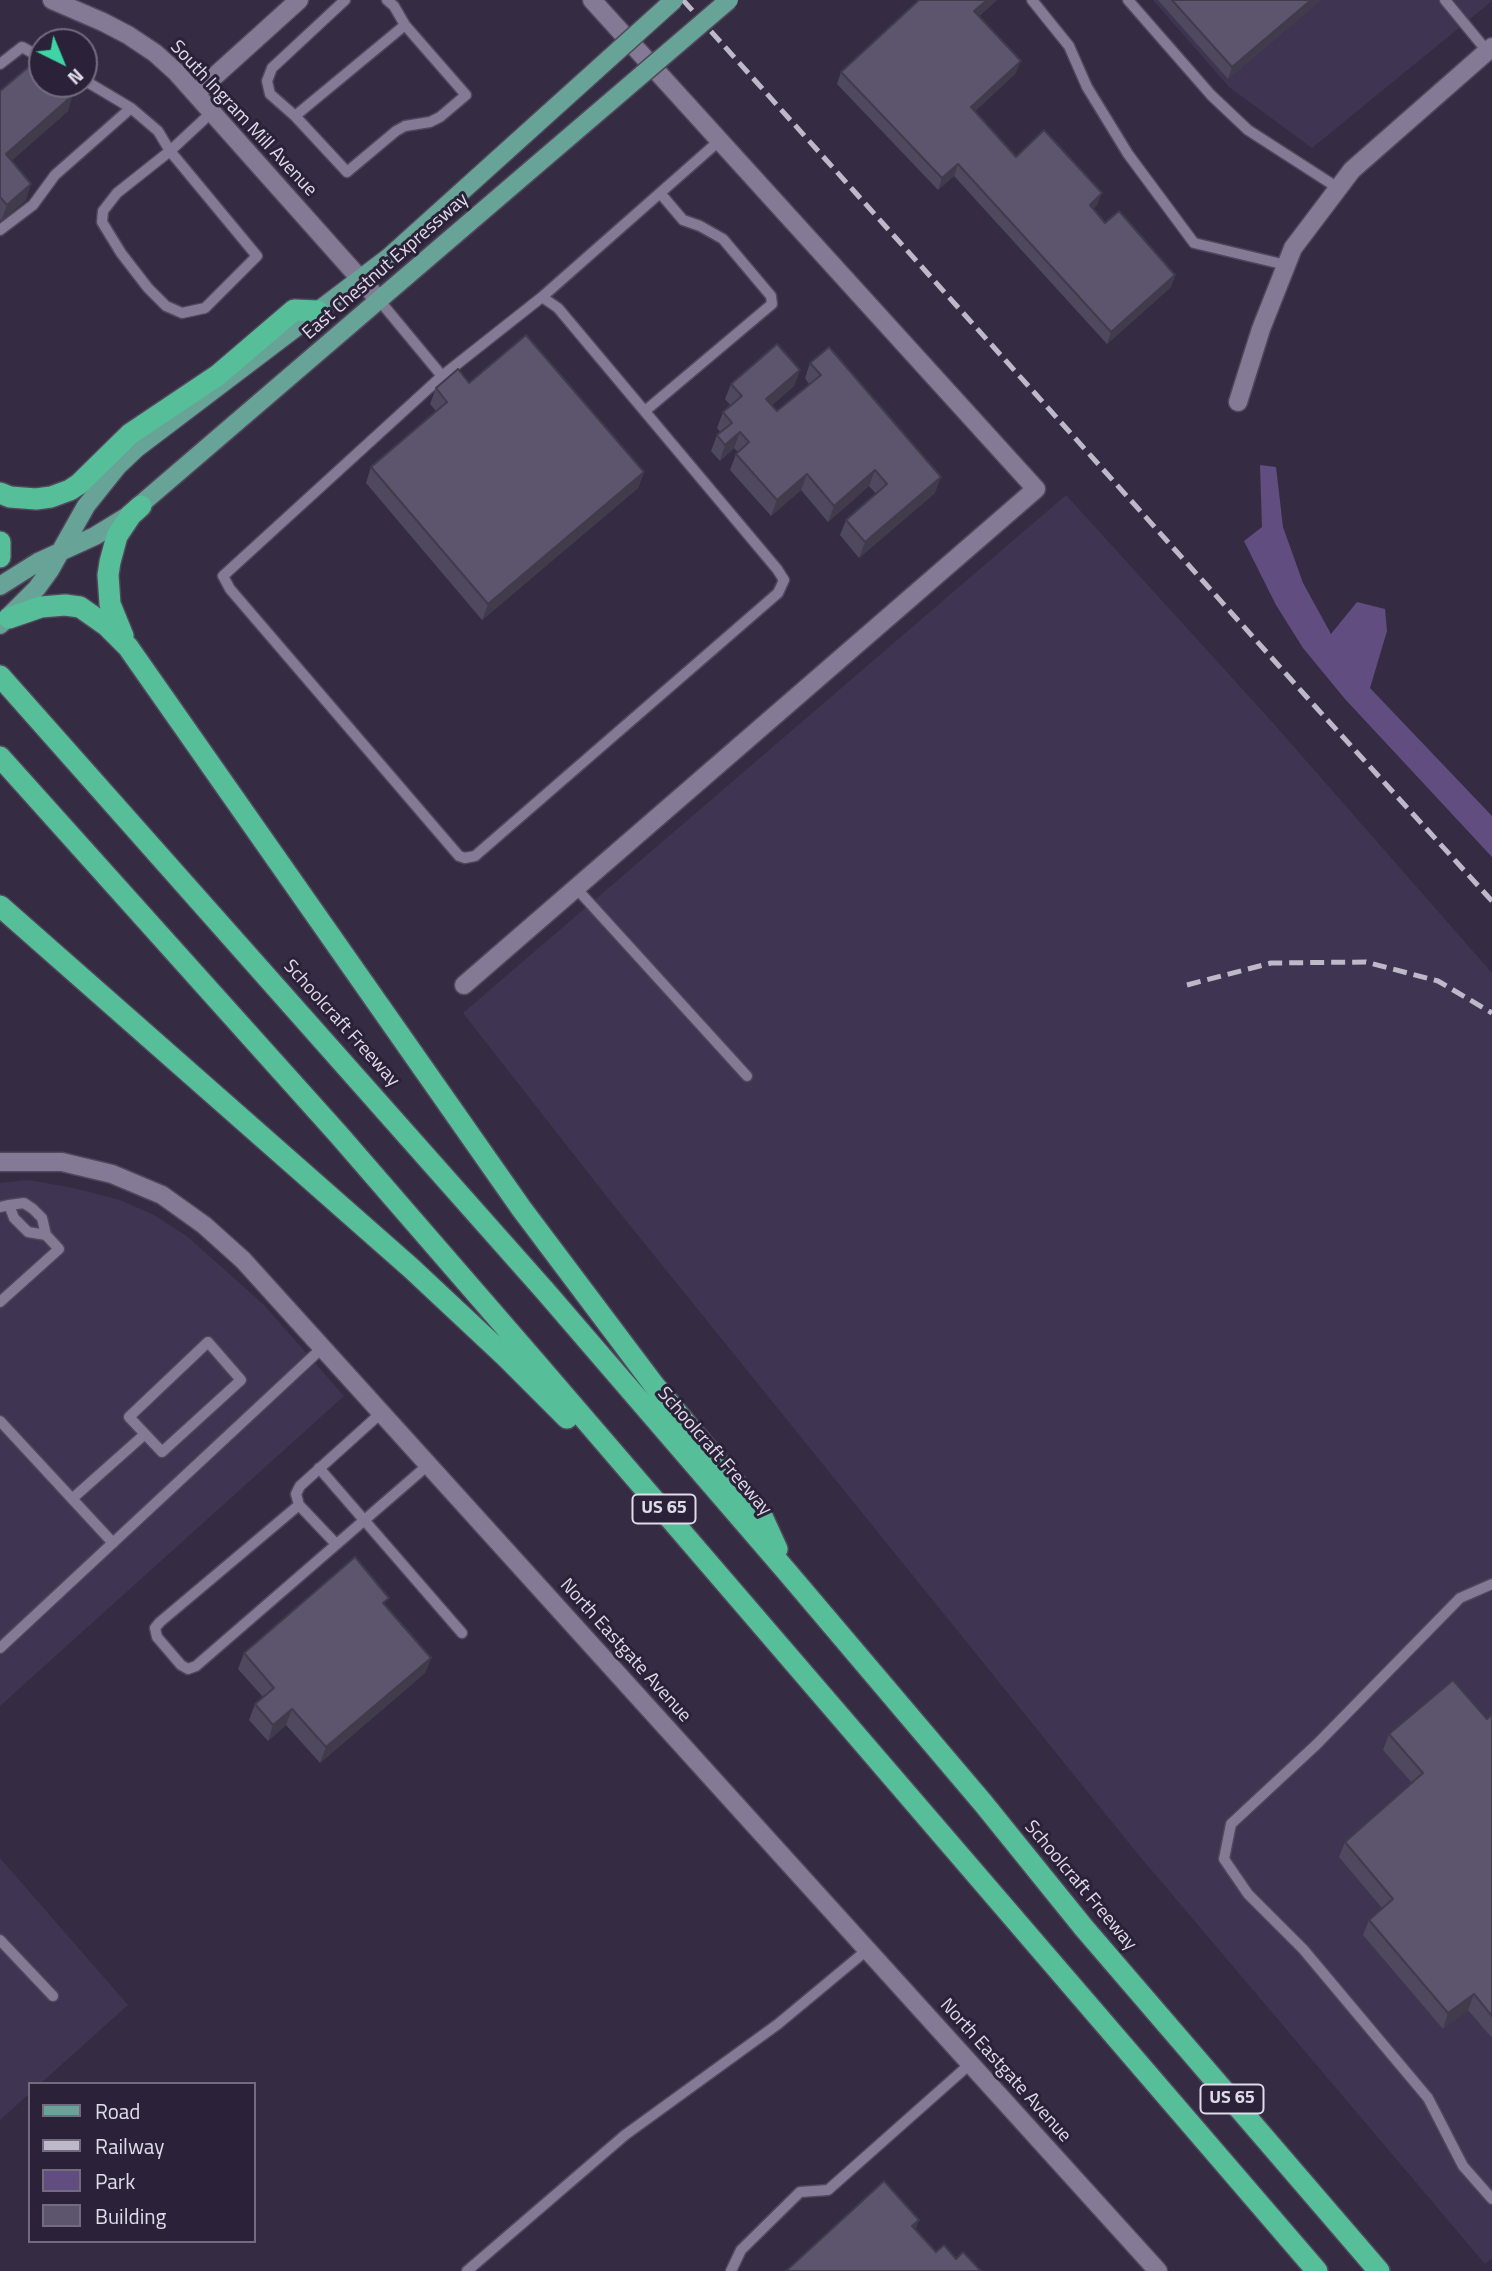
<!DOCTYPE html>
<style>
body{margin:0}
#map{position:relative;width:1492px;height:2271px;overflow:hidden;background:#352c43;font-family:"Titillium Web",sans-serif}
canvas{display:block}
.legend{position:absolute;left:28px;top:2082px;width:228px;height:161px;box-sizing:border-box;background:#2b2239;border:2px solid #736c7f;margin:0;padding:9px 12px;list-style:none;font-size:21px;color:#e0dae9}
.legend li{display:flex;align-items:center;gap:14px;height:35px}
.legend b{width:35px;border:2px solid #736c7f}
.north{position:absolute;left:28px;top:28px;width:70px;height:70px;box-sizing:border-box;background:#2b2239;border:2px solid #736c7f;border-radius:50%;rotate:137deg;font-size:19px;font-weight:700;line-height:28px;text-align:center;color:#e0dae9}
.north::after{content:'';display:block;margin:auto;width:24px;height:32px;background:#3ed4a3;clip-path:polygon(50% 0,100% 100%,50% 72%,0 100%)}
</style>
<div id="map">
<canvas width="1492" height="2271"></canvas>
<ul class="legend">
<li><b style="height:9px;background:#68a397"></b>Road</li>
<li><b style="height:9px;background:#bfb8c9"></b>Railway</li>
<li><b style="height:19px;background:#624d81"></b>Park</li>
<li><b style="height:19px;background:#5d546d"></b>Building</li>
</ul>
<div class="north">N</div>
</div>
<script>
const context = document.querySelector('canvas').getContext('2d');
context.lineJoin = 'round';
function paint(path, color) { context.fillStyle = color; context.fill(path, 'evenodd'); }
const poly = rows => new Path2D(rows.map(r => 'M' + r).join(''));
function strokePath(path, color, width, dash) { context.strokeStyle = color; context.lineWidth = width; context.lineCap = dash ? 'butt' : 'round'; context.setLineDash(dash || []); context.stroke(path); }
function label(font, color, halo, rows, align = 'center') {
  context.font = font + ' "Titillium Web",sans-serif'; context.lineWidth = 6; context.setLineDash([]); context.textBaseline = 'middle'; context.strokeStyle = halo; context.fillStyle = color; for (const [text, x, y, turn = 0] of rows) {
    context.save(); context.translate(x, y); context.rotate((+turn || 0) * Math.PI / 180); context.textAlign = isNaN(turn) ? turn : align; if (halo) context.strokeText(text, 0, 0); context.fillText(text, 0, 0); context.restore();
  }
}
paint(poly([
 [1153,0,1492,0,1492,1,1312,148,1229,87],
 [1066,495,1274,724,1492,973,1492,2258,1485,2264,1137,1853,611,1202,463,1013],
 [28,1180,74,1188,120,1200,154,1215,188,1237,264,1305,344,1396,0,1706,0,1183],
 [0,1858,128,2005,40,2084,30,2084,30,2093,0,2120]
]), '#3f3451');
paint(poly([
 [1260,465,1276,467,1283,527,1303,583,1331,634,1357,602,1385,609,1387,631,1370,688,1492,816,1492,857,1345,699,1303,648,1276,605,1244,541,1262,527]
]), '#624d81');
const service = poly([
 [345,0,272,68,267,81,270,94,295,116,347,172,396,131,405,126,430,122,440,117,466,95,405,25,394,6,387,0],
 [1032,0,1069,46,1087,87,1128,154,1194,243,1286,265],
 [1128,0,1211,95,1248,130,1338,188],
 [1445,0,1487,51],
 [0,64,22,47,42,58],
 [84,80,131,108,158,131,170,151,212,112],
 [295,116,405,25],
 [170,151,257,256,205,308,182,313,166,306,148,288,121,253,102,222,103,211,117,193,170,151],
 [0,230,33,205,55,175,131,108],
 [542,297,558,308,777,569,784,580,778,593,475,856,465,858,459,856,230,589,223,576,442,376,542,297,719,141],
 [379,300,442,376],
 [645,411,772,304,771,296,723,239,700,226,683,220,660,193],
 [576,888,747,1076],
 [0,1207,9,1205,14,1218,28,1232,46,1235],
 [0,1302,59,1249,46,1235,42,1218,33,1209,24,1203,9,1205],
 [381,1413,300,1486,296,1494,299,1505,160,1622,155,1628,157,1637,181,1665,188,1669,196,1666,428,1465],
 [0,1421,113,1543],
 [319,1468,462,1633],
 [73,1498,145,1434,162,1452,241,1380,208,1342,129,1417,145,1434],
 [299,1505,336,1544],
 [1492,1584,1460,1598,1317,1744,1231,1824,1224,1859,1248,1894,1303,1949,1428,2098,1463,2166,1492,2199],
 [0,1648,322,1348],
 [0,1940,53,1996],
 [467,2271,625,2135,778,2024,867,1950],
 [731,2271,741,2250,800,2192,828,2190,970,2064]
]);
const minor = poly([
 [52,0,103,22,128,35,155,53,176,72,379,300],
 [196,93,299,0],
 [1238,402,1261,329,1293,248,1352,170,1492,47],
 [464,985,1036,489,592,0]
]);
const tertiary = poly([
 [0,1162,62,1162,112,1174,162,1195,204,1225,243,1260,1158,2271]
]);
const primary = poly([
 [0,586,38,562,95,536,126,517,408,275],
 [0,625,37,588,50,570,86,506,118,466,137,448,389,257]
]);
const motorway = poly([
 [0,493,10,497,36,499,51,497,70,490,79,484,130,434,218,375,294,310,318,311],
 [0,542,0,557],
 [9,618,41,607,65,605,80,607,107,626,128,647,521,1208,654,1385,761,1514,777,1549],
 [123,636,110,604,108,575,110,562,117,536,131,515,141,506],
 [0,676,546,1292,788,1573,983,1803,1084,1928,1379,2271],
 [0,757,339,1135,533,1359,1317,2271],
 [0,906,411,1268,505,1356,567,1418]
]);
strokePath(service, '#50475b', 13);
strokePath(minor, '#50475b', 21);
strokePath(tertiary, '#50475b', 21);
strokePath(primary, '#50475b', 21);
strokePath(motorway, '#50475b', 24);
strokePath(service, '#847a95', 10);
strokePath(minor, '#847a95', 18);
strokePath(tertiary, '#847a95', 18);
strokePath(primary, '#68a397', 18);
strokePath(motorway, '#56be98', 21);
strokePath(poly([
 [683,0,1313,704,1492,901],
 [1187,985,1271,963,1366,962,1438,981,1492,1013]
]), '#bfb8c9', 5, [14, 7]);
const primaryBridge = poly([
 [389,257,674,0],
 [408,275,729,0]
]);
strokePath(primaryBridge, '#50475b', 21, []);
strokePath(primaryBridge, '#68a397', 18);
paint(poly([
 [997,0,979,16,1016,73,975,111,1016,157,1097,205,1093,209,1105,223,1175,275,1171,287,1107,344,954,176,938,190,837,84,841,72],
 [1158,0,1321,0,1228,79],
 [42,77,68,111,11,161,26,200,1,221,0,219,0,91],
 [810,363,935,493,859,558,840,535,846,520,876,494,869,486,828,522,801,490,771,516,730,470,736,454,738,452,734,448,720,461,711,451,717,435,720,432,717,428,723,412,731,406,725,399,731,384,800,370,794,386,772,405,777,411,809,384,805,378],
 [469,383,644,472,638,488,482,620,366,483,371,467,436,411,430,404,436,388],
 [386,1606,431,1658,425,1673,320,1763,286,1725,268,1741,249,1720,255,1704,263,1697,238,1669,244,1653],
 [1492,1714,1492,2038,1468,2010,1443,2029,1363,1935,1369,1920,1382,1908,1339,1857,1345,1842,1412,1783,1383,1750,1389,1734,1487,1719]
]), '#50485e');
paint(poly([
 [987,0,997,0,970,23,974,11],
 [1311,0,1321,0,1228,79,1232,67],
 [1021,61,1016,73,967,119,971,107],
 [73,95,68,111,1,170,6,154],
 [958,164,954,176,938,190,942,178],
 [31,184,26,200,1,221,7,205],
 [1102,193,1097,205,1085,217,1090,205],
 [1175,275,1171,287,1107,344,1111,332],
 [800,370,794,386,761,415,766,399],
 [740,432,734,448,720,461,725,445],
 [875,470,869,486,828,522,834,506],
 [644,472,638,488,482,620,488,604],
 [807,474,801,490,771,516,777,500],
 [941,477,935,493,859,558,865,542],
 [431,1658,425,1673,320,1763,326,1747],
 [292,1709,286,1725,268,1741,273,1725],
 [1474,1994,1468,2010,1443,2029,1448,2013],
 [919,2220,914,2235,912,2226]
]), '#413b4c');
const building = poly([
 [919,0,987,0,974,11,1021,61,971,107,1016,157,1044,130,1102,193,1090,205,1105,223,1119,211,1175,275,1111,332,958,164,942,178,841,72,919,0],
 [1172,0,1311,0,1232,67,1172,0],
 [32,64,42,77,42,84,54,84,55,85,64,84,73,95,6,154,31,184,7,205,0,197,0,91,32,64],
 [526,335,644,472,488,604,371,467,447,402,436,388,458,369,469,383,526,335],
 [777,344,800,370,766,399,777,411,821,375,810,363,829,347,941,477,865,542,846,520,887,484,875,470,834,506,807,474,777,500,736,454,749,442,740,432,725,445,717,435,732,423,723,412,742,396,731,384,777,344],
 [355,1557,389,1598,383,1603,431,1658,326,1747,292,1709,273,1725,255,1704,274,1688,244,1653,355,1557],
 [1453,1680,1487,1719,1492,1714,1492,2016,1474,1994,1448,2013,1369,1920,1393,1899,1345,1842,1423,1773,1389,1734,1453,1680],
 [884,2181,919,2220,912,2226,936,2252,944,2245,956,2259,963,2252,981,2271,786,2271,884,2181]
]);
paint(building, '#5d546d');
strokePath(building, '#413b4c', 2);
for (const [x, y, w] of [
 [664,1509,63],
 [1232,2099,63]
]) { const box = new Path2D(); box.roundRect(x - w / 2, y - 14.5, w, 29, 5); context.fillStyle = '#2b2239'; context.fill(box); strokePath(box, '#e0dae9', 2); }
label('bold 18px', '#e0dae9', null, [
 ["US 65",664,1509],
 ["US 65",1232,2099]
]);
label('19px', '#e0dae9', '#2b2239', [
 ["South Ingram Mill Avenue",243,119,47],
 ["East Chestnut Expressway",386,267,-41],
 ["Schoolcraft Freeway",341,1024,48],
 ["Schoolcraft Freeway",714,1452,49],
 ["North Eastgate Avenue",625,1651,48],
 ["Schoolcraft Freeway",1080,1886,50],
 ["North Eastgate Avenue",1005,2071,48]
]);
</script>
